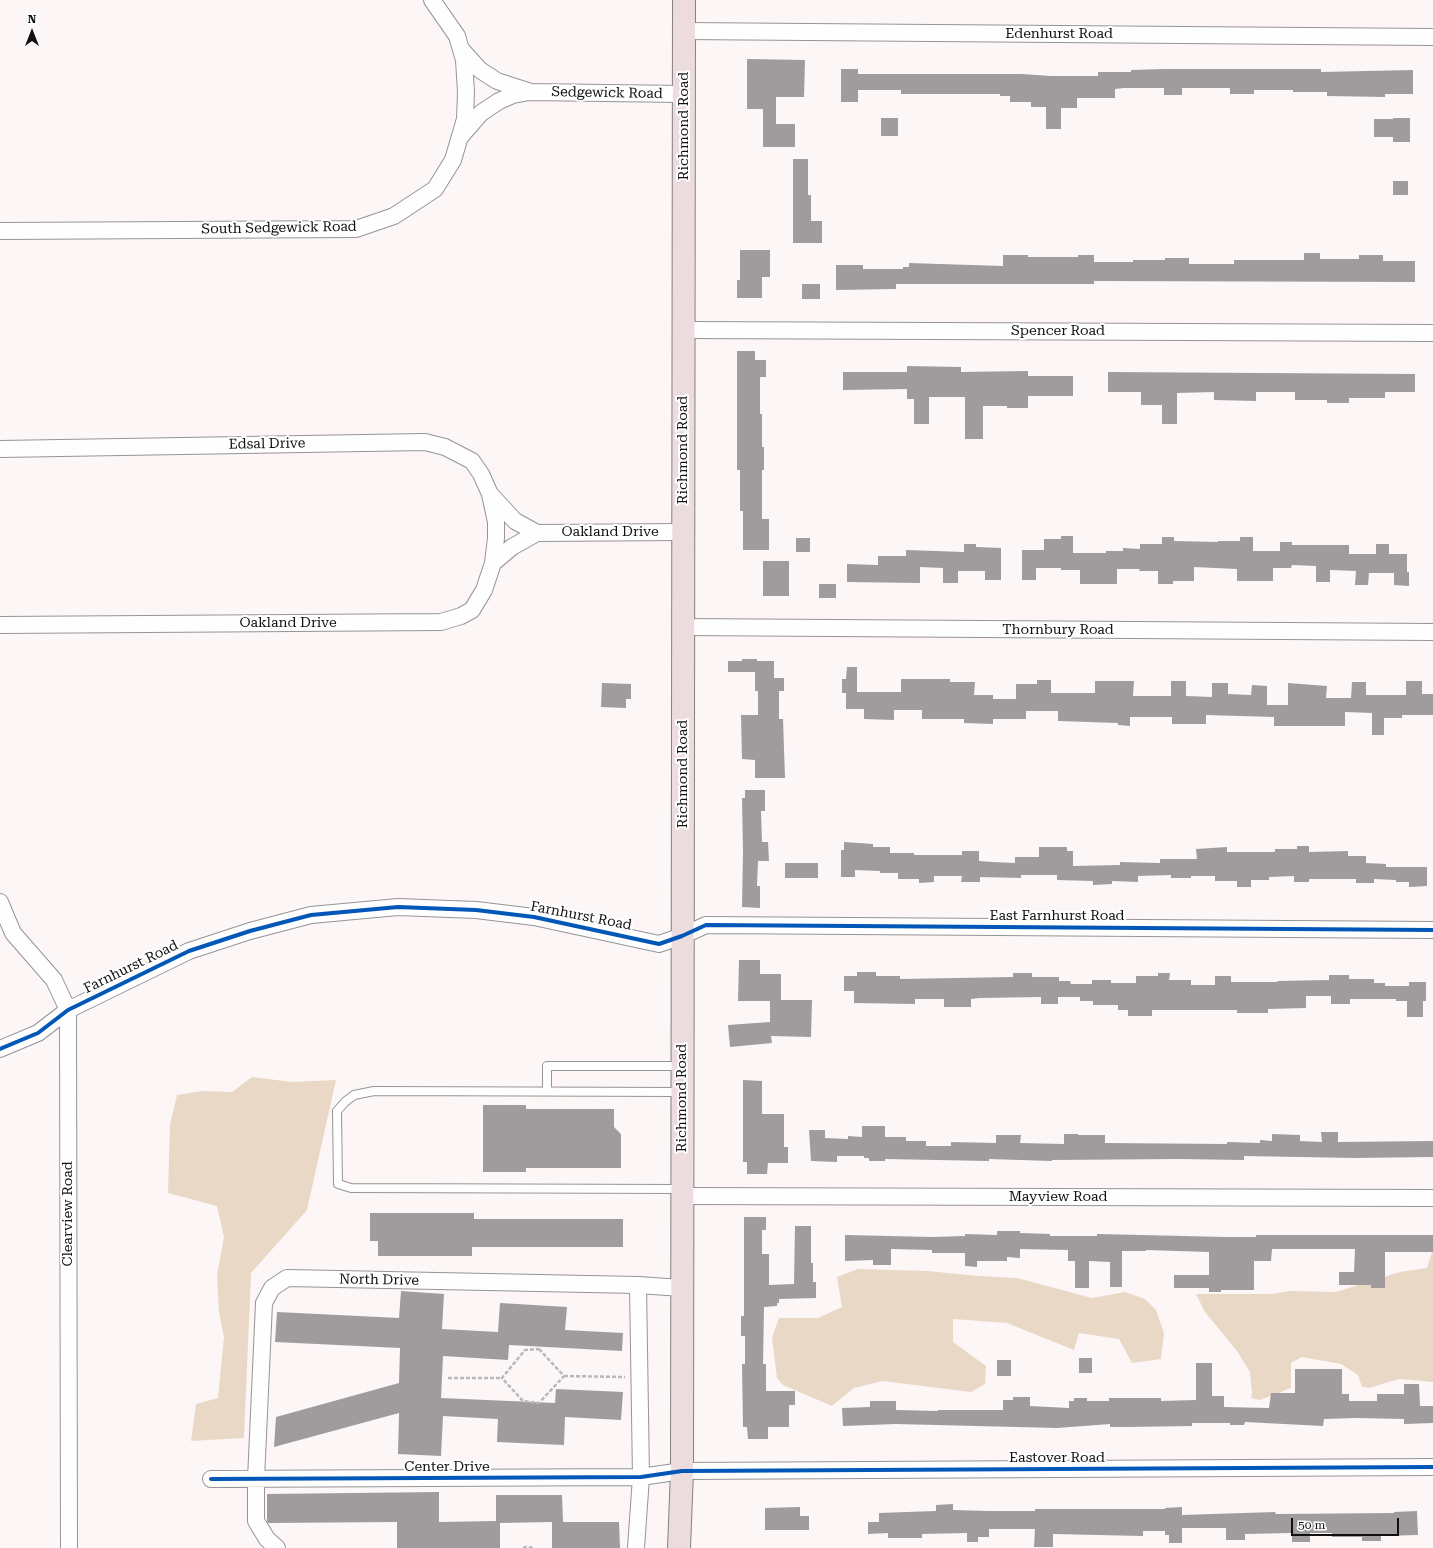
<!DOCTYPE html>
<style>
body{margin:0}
#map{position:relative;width:1433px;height:1548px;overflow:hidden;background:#fcf6f7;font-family:"Roboto Serif",serif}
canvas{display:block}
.north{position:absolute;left:12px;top:12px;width:40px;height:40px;-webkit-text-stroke:3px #fff;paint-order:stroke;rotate:0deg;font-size:11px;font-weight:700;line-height:16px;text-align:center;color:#101010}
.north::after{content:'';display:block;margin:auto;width:14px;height:18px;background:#101010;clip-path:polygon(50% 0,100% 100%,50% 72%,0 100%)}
.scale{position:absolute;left:1291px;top:1518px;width:108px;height:18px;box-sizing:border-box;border:2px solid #101010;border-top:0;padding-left:5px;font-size:12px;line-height:14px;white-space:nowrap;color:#101010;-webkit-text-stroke:3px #fff;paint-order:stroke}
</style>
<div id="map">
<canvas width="1433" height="1548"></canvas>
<div class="north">N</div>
<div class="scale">50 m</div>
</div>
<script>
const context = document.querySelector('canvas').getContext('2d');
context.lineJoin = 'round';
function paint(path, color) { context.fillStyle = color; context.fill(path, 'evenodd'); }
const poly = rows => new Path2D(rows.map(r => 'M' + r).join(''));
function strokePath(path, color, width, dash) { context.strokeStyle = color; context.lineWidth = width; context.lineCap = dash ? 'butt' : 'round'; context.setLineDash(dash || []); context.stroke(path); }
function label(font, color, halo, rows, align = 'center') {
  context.font = font + ' "Roboto Serif",serif'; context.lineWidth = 4; context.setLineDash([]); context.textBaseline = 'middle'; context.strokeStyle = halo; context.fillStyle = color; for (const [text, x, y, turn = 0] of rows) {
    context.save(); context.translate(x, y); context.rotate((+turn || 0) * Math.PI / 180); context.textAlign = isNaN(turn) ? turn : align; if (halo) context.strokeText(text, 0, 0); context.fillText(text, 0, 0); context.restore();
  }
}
paint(poly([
 [252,1077,292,1082,336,1080,307,1210,251,1273,244,1438,191,1441,196,1404,218,1398,224,1337,219,1312,217,1275,224,1237,217,1206,168,1193,170,1125,177,1095,203,1091,232,1092],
 [1433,1249,1433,1382,1399,1379,1369,1388,1362,1387,1358,1375,1341,1364,1302,1357,1291,1363,1291,1388,1260,1400,1251,1398,1252,1392,1250,1372,1237,1351,1205,1312,1196,1294,1271,1294,1289,1291,1336,1292,1400,1272,1427,1268],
 [858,1269,927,1271,979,1276,1017,1278,1092,1298,1125,1292,1145,1299,1156,1310,1164,1333,1161,1359,1132,1363,1119,1339,1079,1333,1074,1350,1007,1323,953,1319,953,1342,986,1366,985,1384,971,1392,882,1381,854,1388,832,1406,783,1385,777,1378,772,1338,779,1318,818,1318,842,1307,837,1277]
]), '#e9d8c6');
paint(poly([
 [747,59,805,60,804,97,776,97,776,124,795,124,795,147,763,147,763,109,747,109],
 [841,69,858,69,858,74,1021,74,1051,76,1098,76,1098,72,1131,72,1131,70,1164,69,1321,69,1321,72,1413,70,1413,94,1385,94,1385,97,1327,96,1327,92,1293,92,1293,90,1254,90,1254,94,1230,94,1230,88,1182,88,1182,95,1164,95,1164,88,1124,88,1115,89,1115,98,1077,98,1077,108,1061,108,1061,129,1046,129,1046,107,1031,107,1031,102,1010,102,1010,96,1000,96,1000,94,901,94,901,90,858,90,858,102,841,102],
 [881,118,898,118,898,136,881,136],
 [1393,118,1410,118,1410,142,1393,142,1393,137,1374,137,1374,119,1393,119],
 [793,159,808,159,808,195,811,195,811,221,822,221,822,243,793,243],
 [1393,181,1408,181,1408,195,1393,195],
 [740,250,770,250,770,277,762,277,762,298,737,298,737,280,740,280],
 [1304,253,1320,253,1320,259,1359,259,1359,255,1383,255,1383,261,1415,261,1415,282,1094,281,1094,284,896,284,896,289,836,290,836,265,863,265,863,269,903,269,903,267,909,267,909,263,1003,266,1003,255,1028,255,1028,257,1078,257,1078,255,1094,255,1094,262,1133,262,1133,260,1165,260,1165,258,1189,258,1189,264,1234,264,1234,260,1304,260],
 [802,284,820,284,820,299,802,299],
 [737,351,755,351,755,360,766,360,766,377,760,377,760,414,762,414,762,447,764,447,764,470,762,470,762,519,769,519,769,550,743,550,743,511,740,511,740,470,737,470],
 [907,366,961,367,961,372,1028,371,1028,376,1073,376,1073,396,1028,396,1028,408,1007,408,1007,406,983,406,983,439,965,439,965,397,929,397,929,424,914,424,914,399,907,399,907,389,843,390,843,372,907,372],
 [1108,372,1415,374,1415,392,1385,392,1385,398,1349,398,1349,403,1327,403,1327,400,1295,400,1295,392,1256,392,1256,401,1214,400,1214,392,1177,393,1177,424,1162,424,1162,405,1141,405,1141,392,1108,392],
 [1061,536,1073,536,1073,553,1106,553,1106,551,1123,551,1123,548,1140,549,1140,544,1162,544,1162,537,1174,537,1174,541,1218,542,1218,541,1240,541,1240,537,1253,537,1253,551,1280,551,1280,542,1292,542,1292,545,1349,545,1349,554,1376,554,1376,544,1389,544,1389,554,1407,554,1407,572,1409,572,1409,586,1394,585,1394,573,1369,573,1368,585,1355,585,1356,571,1330,570,1330,582,1316,582,1316,566,1292,565,1291,568,1273,568,1273,581,1237,581,1237,569,1194,567,1194,581,1173,581,1173,584,1158,584,1158,571,1139,571,1140,569,1117,569,1117,584,1080,584,1080,570,1061,570,1061,568,1036,568,1036,580,1022,580,1022,550,1044,550,1044,539,1061,539],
 [796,538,810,538,810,552,796,552],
 [964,544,976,544,976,547,1001,548,1001,580,985,580,985,571,958,571,958,583,943,583,943,568,920,567,920,583,847,582,847,564,878,565,878,556,906,556,906,550,964,552],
 [763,561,789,561,789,596,763,596],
 [819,584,836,584,836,598,819,598],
 [742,659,757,659,757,661,774,661,774,678,784,678,784,691,779,691,779,719,783,719,785,778,755,778,755,760,742,759,741,715,758,715,758,691,755,691,755,672,728,672,728,661,742,661],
 [847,667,857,667,857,692,901,692,901,679,950,679,950,682,975,682,974,695,993,695,993,699,1016,699,1016,684,1037,684,1037,680,1051,680,1051,693,1095,693,1095,681,1134,681,1133,696,1171,696,1171,681,1186,681,1186,696,1212,697,1212,683,1228,683,1228,694,1251,695,1252,685,1267,686,1267,705,1288,705,1288,683,1327,686,1326,698,1351,698,1352,682,1366,682,1366,695,1406,695,1406,681,1422,681,1422,694,1433,694,1433,715,1402,715,1402,718,1384,718,1384,735,1372,735,1372,713,1345,712,1345,726,1274,726,1274,717,1206,715,1206,724,1172,724,1172,717,1130,717,1130,726,1118,725,1118,723,1058,721,1058,711,1026,711,1026,719,993,719,993,724,964,723,964,719,922,719,922,710,894,710,894,720,864,719,864,709,846,709,846,693,842,693,842,679,846,679],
 [602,683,631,684,631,699,626,699,626,708,601,707],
 [745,790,765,790,765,811,761,811,762,842,768,842,769,861,758,861,757,886,760,886,760,908,742,907,743,852,742,798,745,798],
 [844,842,873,844,873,847,890,847,890,853,914,853,914,855,962,855,962,851,979,851,979,861,993,862,1015,863,1015,857,1039,857,1039,847,1067,847,1067,851,1073,851,1073,866,1120,865,1120,862,1160,863,1160,859,1197,859,1196,849,1227,847,1227,852,1275,852,1275,849,1297,849,1297,846,1309,846,1309,852,1348,851,1348,856,1366,856,1366,863,1386,864,1386,867,1427,867,1427,886,1409,887,1409,882,1396,882,1396,880,1374,879,1374,883,1356,883,1356,879,1309,879,1309,882,1294,882,1294,876,1269,877,1269,880,1251,880,1251,887,1237,887,1237,881,1215,881,1215,876,1191,876,1191,878,1171,878,1171,875,1138,876,1138,882,1112,881,1112,884,1093,885,1093,881,1057,880,1057,875,1021,875,1021,878,980,877,980,882,961,882,962,876,934,876,934,882,919,883,919,879,898,879,898,873,880,873,880,871,855,870,855,877,841,877,841,850,844,850],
 [785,863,818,863,818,878,785,878],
 [739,960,760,960,760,974,781,974,781,1000,812,1000,811,1037,771,1036,772,1043,730,1047,728,1025,770,1022,770,1001,738,1001],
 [857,972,876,972,876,976,900,976,900,979,1013,977,1013,973,1032,973,1032,977,1059,977,1059,981,1070,981,1071,984,1092,984,1092,980,1111,980,1111,983,1136,983,1136,976,1158,976,1158,973,1170,973,1169,980,1191,980,1191,985,1215,985,1215,976,1231,976,1231,982,1278,982,1277,981,1329,980,1329,975,1349,975,1349,979,1374,979,1374,983,1385,983,1385,986,1409,986,1409,982,1426,982,1426,1001,1423,1001,1423,1017,1407,1017,1407,1001,1396,1001,1396,999,1350,999,1350,1004,1331,1004,1331,996,1306,996,1306,1008,1268,1009,1268,1013,1237,1013,1237,1010,1152,1010,1152,1016,1128,1016,1128,1010,1118,1010,1118,1005,1093,1005,1093,1001,1080,1001,1080,997,1058,997,1058,1004,1041,1004,1041,997,980,998,971,999,971,1007,944,1007,944,999,915,999,915,1004,854,1003,854,991,844,991,844,976,857,976],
 [743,1080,762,1081,762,1114,784,1114,784,1147,788,1147,788,1163,768,1163,767,1174,747,1174,747,1162,743,1162],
 [483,1105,526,1105,526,1109,614,1109,614,1127,621,1134,621,1168,526,1168,526,1172,483,1172],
 [862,1126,885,1126,885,1137,906,1137,906,1141,926,1141,926,1146,951,1146,951,1142,996,1143,996,1135,1021,1135,1020,1143,1064,1144,1064,1134,1078,1134,1078,1135,1105,1135,1105,1143,1227,1144,1227,1142,1260,1143,1260,1140,1272,1141,1272,1134,1300,1135,1300,1141,1322,1142,1321,1132,1338,1132,1338,1142,1433,1141,1433,1157,1355,1158,1244,1156,1244,1160,1178,1159,1052,1160,1052,1161,989,1159,989,1161,885,1159,885,1161,869,1161,869,1158,864,1158,864,1156,837,1156,837,1162,811,1161,809,1130,825,1130,825,1138,848,1139,848,1136,862,1137],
 [370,1213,474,1213,474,1219,623,1219,623,1247,472,1247,472,1256,378,1256,378,1241,370,1241],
 [744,1217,766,1217,766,1230,762,1230,762,1254,769,1254,769,1285,794,1284,795,1226,811,1226,811,1263,813,1263,813,1282,816,1282,816,1298,779,1299,779,1303,777,1303,777,1306,764,1307,763,1364,766,1364,766,1391,795,1391,795,1405,789,1405,789,1427,768,1427,768,1439,748,1439,747,1427,743,1427,742,1364,745,1364,745,1336,741,1336,741,1316,744,1316],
 [997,1231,1020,1231,1020,1233,1050,1234,1050,1236,1097,1236,1097,1234,1227,1237,1256,1237,1256,1235,1433,1235,1433,1252,1385,1252,1385,1288,1371,1288,1371,1285,1339,1285,1339,1272,1354,1272,1355,1249,1272,1249,1271,1261,1254,1261,1254,1290,1221,1290,1221,1292,1209,1292,1209,1288,1174,1288,1174,1275,1209,1275,1209,1252,1146,1250,1146,1251,1122,1251,1122,1287,1110,1287,1110,1262,1089,1261,1089,1288,1075,1288,1075,1261,1068,1261,1068,1250,1020,1249,1020,1258,1007,1257,1007,1261,977,1261,977,1267,965,1266,965,1253,932,1253,932,1250,891,1249,891,1265,873,1265,873,1260,845,1261,845,1235,932,1237,965,1236,965,1234,997,1235],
 [401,1291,444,1294,442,1329,498,1332,500,1303,567,1307,565,1330,623,1333,622,1351,509,1345,508,1360,443,1356,441,1398,555,1403,556,1389,623,1392,621,1420,565,1417,564,1445,497,1442,498,1419,443,1416,441,1456,398,1454,399,1413,274,1447,276,1417,399,1383,400,1348,275,1342,277,1312,399,1318],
 [1079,1358,1092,1358,1092,1373,1079,1373],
 [997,1360,1011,1360,1011,1376,997,1376],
 [1196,1363,1212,1363,1212,1396,1224,1396,1224,1407,1269,1408,1271,1393,1295,1393,1295,1369,1342,1369,1342,1394,1349,1394,1349,1401,1377,1401,1377,1394,1404,1394,1404,1384,1419,1384,1420,1406,1433,1406,1433,1423,1404,1424,1404,1419,1356,1418,1324,1419,1323,1426,1245,1422,1244,1425,1230,1425,1230,1423,1192,1423,1192,1426,1127,1427,1110,1427,1110,1424,1057,1428,896,1424,843,1426,842,1408,870,1407,870,1401,896,1401,896,1410,938,1411,938,1410,1003,1410,1003,1400,1013,1400,1013,1397,1030,1397,1030,1406,1069,1408,1069,1401,1074,1401,1074,1398,1087,1398,1087,1401,1109,1401,1109,1398,1161,1398,1161,1401,1196,1400],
 [439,1492,439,1522,496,1521,496,1495,562,1495,563,1522,619,1522,620,1548,552,1548,552,1522,500,1523,500,1548,397,1548,397,1522,268,1523,267,1521,267,1494],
 [953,1504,953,1510,989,1511,1035,1511,1035,1509,1165,1509,1165,1508,1182,1507,1182,1515,1275,1512,1276,1514,1394,1513,1394,1512,1417,1511,1418,1535,1381,1536,1381,1541,1362,1541,1362,1537,1332,1537,1332,1533,1310,1533,1310,1542,1292,1542,1292,1533,1245,1534,1245,1540,1226,1540,1226,1528,1182,1528,1182,1543,1169,1543,1169,1535,1165,1535,1165,1531,1143,1531,1143,1536,1053,1534,1053,1547,1034,1547,1035,1529,989,1529,989,1537,978,1537,978,1542,967,1542,967,1533,922,1534,922,1538,888,1538,888,1533,868,1534,868,1522,879,1522,879,1513,936,1511,936,1505],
 [800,1507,800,1516,809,1516,809,1530,765,1530,765,1508]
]), '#a09b9d');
const lane = poly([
 [547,1091,547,1066,682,1066],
 [681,1092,374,1091,354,1095,345,1102,337,1111,338,1184,351,1188,681,1189]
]);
const street = poly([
 [684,31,1433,37],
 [461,49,480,70,497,81,528,91],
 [461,136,481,113,499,101,513,95,529,92,684,94],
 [0,231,356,229,394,216,435,189,453,160,465,119,466,92,464,60,457,36,432,0],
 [684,330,1433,333],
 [0,449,425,442,445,447,472,461,481,474,490,494,496,522,496,538,493,563,484,590,472,610,461,616,441,622,0,625],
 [491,495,515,521,537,533],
 [493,563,512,547,537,533,683,532],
 [683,627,1433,632],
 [0,902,13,933,54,980,68,1010,69,1548],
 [0,1049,38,1033,68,1010,189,951,250,931,311,915,398,907,476,910,534,917,659,944,682,936,706,925,1433,930],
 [682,1196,1433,1198],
 [211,1479,641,1477,682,1471,1433,1467],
 [277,1548,267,1539,256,1521,256,1479,264,1303,272,1288,287,1278,638,1285,682,1288],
 [636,1548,641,1477,638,1285]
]);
const primary = poly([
 [679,1548,682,1471,684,0]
]);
strokePath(lane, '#969494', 10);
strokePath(street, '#969494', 18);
strokePath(primary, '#848181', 24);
strokePath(poly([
 [539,1349,564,1376,539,1403,523,1401,502,1378,525,1350,539,1349],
 [564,1376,625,1377],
 [448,1378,502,1378],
 [523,1548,526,1547,535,1548]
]), '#b9b8b8', 2.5, [4, 2]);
strokePath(lane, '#fffefe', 8);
strokePath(street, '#fffefe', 16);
strokePath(primary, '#ecdcde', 22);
strokePath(poly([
 [0,1049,38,1033,68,1010,189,951,250,931,311,915,398,907,476,910,534,917,659,944,682,936,706,925,1433,930],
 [211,1479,641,1477,682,1471,1433,1467]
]), '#0057b8', 4);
label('14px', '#101010', '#fff', [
 ["Edenhurst Road",1059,34],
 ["Sedgewick Road",607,93,1],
 ["Richmond Road",684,126,-90],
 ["South Sedgewick Road",279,228,-1],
 ["Spencer Road",1058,331],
 ["Edsal Drive",267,444,-1],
 ["Richmond Road",683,450,-90],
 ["Oakland Drive",610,532],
 ["Oakland Drive",288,623],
 ["Thornbury Road",1058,630],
 ["Richmond Road",683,774,-90],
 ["Farnhurst Road",581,916,11],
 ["East Farnhurst Road",1057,916],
 ["Farnhurst Road",131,967,-26],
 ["Richmond Road",682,1098,-90],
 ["Mayview Road",1058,1197],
 ["Clearview Road",68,1214,-90],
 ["North Drive",379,1280,1],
 ["Eastover Road",1057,1458],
 ["Center Drive",447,1467]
]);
</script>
